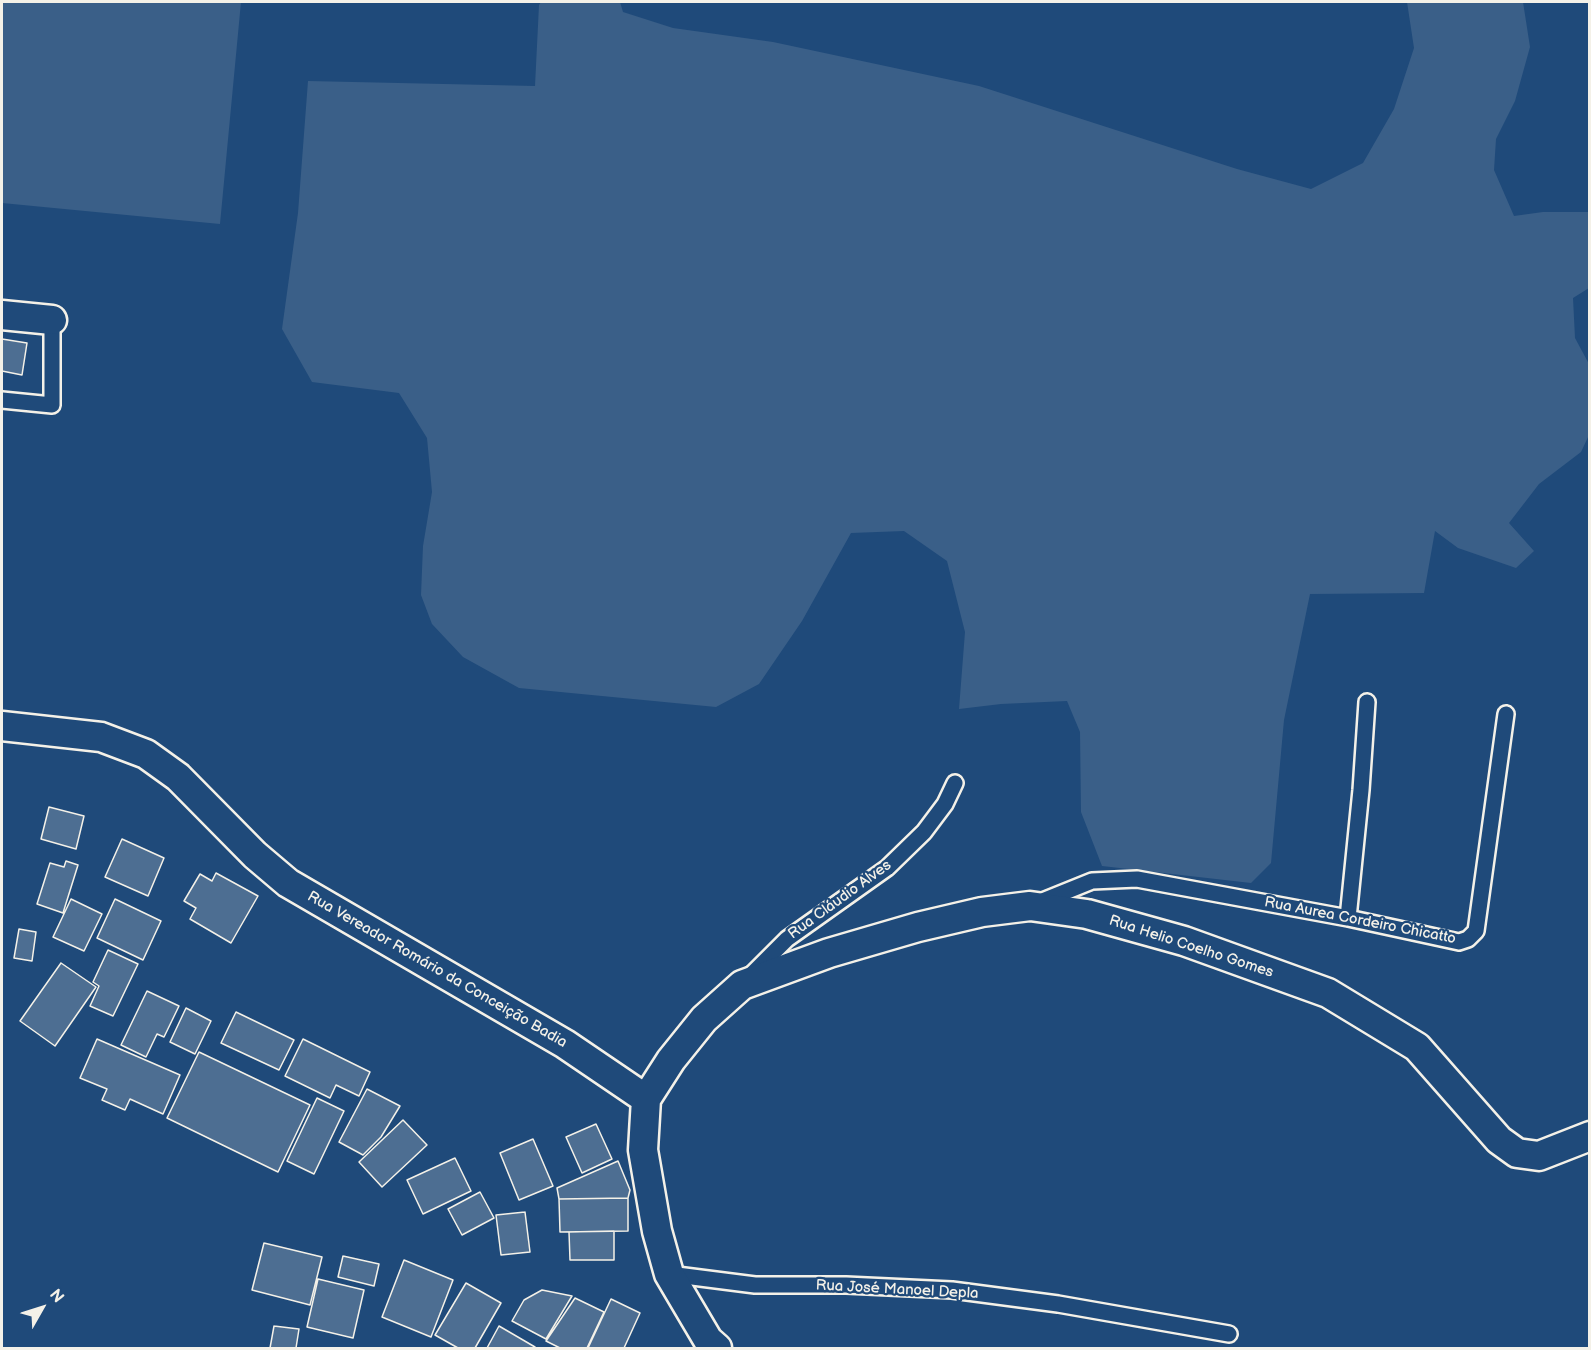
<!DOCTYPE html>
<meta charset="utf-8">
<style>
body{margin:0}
#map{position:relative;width:1591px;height:1350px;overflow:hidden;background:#1f4a7a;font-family:"Balsamiq Sans",sans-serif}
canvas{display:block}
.frame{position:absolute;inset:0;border:3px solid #f4f1e8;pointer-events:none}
.north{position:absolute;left:12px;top:1278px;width:60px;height:60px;-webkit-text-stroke:4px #1f4a7a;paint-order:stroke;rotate:51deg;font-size:16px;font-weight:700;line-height:24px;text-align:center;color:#f4f1e8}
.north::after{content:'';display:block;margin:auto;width:21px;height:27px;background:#f4f1e8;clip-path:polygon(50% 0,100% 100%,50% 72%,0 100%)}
</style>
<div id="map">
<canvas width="1591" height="1350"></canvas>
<div class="frame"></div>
<div class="north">N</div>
</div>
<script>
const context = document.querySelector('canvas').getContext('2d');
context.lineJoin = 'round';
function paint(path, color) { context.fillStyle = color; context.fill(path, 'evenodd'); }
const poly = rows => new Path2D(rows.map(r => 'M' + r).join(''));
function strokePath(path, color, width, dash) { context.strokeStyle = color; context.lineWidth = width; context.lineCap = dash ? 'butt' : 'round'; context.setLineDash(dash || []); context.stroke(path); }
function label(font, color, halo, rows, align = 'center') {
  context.font = font + ' "Balsamiq Sans",sans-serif'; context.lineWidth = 4.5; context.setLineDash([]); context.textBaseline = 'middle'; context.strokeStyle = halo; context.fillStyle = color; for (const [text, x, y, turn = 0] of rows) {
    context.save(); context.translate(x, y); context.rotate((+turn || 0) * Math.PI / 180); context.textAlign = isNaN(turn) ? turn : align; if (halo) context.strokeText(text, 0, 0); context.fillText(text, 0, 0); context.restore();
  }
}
paint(poly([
 [2,2,241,2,220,224,2,203],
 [541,2,620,2,623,12,673,28,773,42,979,86,1237,169,1311,189,1363,163,1394,109,1414,48,1407,2,1523,2,1530,47,1515,101,1496,139,1494,170,1514,216,1543,212,1590,212,1589,288,1573,298,1575,338,1589,364,1589,435,1581,452,1539,484,1509,523,1534,551,1516,568,1458,548,1435,531,1424,593,1310,594,1284,720,1271,863,1251,883,1102,866,1081,812,1080,732,1067,701,1001,704,959,709,965,632,947,561,904,531,851,533,802,621,759,684,716,707,519,688,463,657,432,624,421,595,423,546,432,492,427,438,399,393,312,382,282,329,298,213,308,81,535,86,539,5]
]), '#3a5f88');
const building = poly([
 [2,339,27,343,22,375,2,371,2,339],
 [49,807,84,816,76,849,41,839,49,807],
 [122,839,164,858,148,896,105,877,122,839],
 [66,861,78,865,63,913,37,904,50,863,64,867,66,861],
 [216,873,258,896,231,943,190,919,196,908,184,901,200,874,212,881,216,873],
 [71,899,102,914,84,951,53,937,71,899],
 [115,899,161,921,143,960,97,938,115,899],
 [19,929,36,932,32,961,14,958,19,929],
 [108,950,138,964,113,1016,90,1006,99,986,93,982,108,950],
 [61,963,96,987,55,1046,20,1021,61,963],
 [147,991,179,1006,164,1037,157,1034,146,1057,121,1045,147,991],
 [186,1008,211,1021,195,1054,170,1042,186,1008],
 [236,1012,294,1040,279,1070,221,1043,236,1012],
 [97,1039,180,1075,163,1114,130,1099,125,1110,102,1100,107,1089,80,1078,97,1039],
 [303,1039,370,1072,359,1096,336,1085,330,1098,285,1076,303,1039],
 [199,1052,310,1105,278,1172,167,1118,199,1052],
 [367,1089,400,1106,381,1137,363,1155,339,1142,367,1089],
 [317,1098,344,1111,314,1174,287,1161,317,1098],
 [403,1120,427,1145,382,1187,359,1162,403,1120],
 [596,1124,612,1159,582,1173,566,1137,596,1124],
 [533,1139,553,1186,519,1200,500,1153,533,1139],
 [455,1158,471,1191,423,1214,407,1180,455,1158],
 [618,1161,630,1190,628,1198,559,1199,557,1188,618,1161],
 [480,1192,494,1218,462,1235,448,1209,480,1192],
 [628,1198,628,1231,560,1232,559,1199,628,1198],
 [525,1212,530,1252,501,1255,496,1215,525,1212],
 [614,1231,614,1260,570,1260,569,1232,614,1231],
 [264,1243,322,1257,310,1305,252,1290,264,1243],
 [343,1256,379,1264,374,1286,338,1277,343,1256],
 [404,1260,453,1280,431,1337,382,1317,404,1260],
 [318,1279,364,1290,353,1338,307,1327,318,1279],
 [466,1283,501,1303,475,1348,458,1348,435,1335,466,1283],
 [542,1290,572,1296,546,1339,512,1321,524,1300,542,1290],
 [575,1298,604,1312,587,1348,560,1348,546,1341,575,1298],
 [611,1299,640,1313,624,1348,588,1348,611,1299],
 [274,1326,299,1329,296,1348,270,1348,274,1326],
 [499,1326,535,1347,534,1348,487,1348,499,1326]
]);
paint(building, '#4d6e92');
strokePath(building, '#f4f1e8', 1.5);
const service = poly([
 [2,400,52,405,52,320],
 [1040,902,1092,881,1137,879,1348,918,1459,942,1468,939,1476,931,1506,714],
 [1348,918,1361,790,1367,702],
 [750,976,787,939,887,868,924,832,945,804,955,783],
 [669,1274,755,1285,846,1285,952,1290,1058,1304,1229,1334]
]);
const minor = poly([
 [2,315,52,320],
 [2,726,101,737,146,754,178,777,255,855,288,883,565,1044,646,1099,643,1150,657,1231,669,1274,708,1340,717,1348],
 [646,1099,671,1060,704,1019,742,985,829,953,918,927,982,912,1030,906,1087,914,1184,941,1328,993,1417,1047,1499,1140,1517,1153,1539,1156,1590,1136]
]);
strokePath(service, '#f4f1e8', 20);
strokePath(minor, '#f4f1e8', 33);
strokePath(service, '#1f4a7a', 15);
strokePath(minor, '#1f4a7a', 28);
label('15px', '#f4f1e8', '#1f4a7a', [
 ["Rua Cláudio Alves",840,900,-36],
 ["Rua Aurea Cordeiro Chicatto",1360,921,11],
 ["Rua Helio Coelho Gomes",1191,947,18],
 ["Rua Vereador Romário da Conceição Badia",437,970,30],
 ["Rua José Manoel Depla",897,1290,3]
]);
</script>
